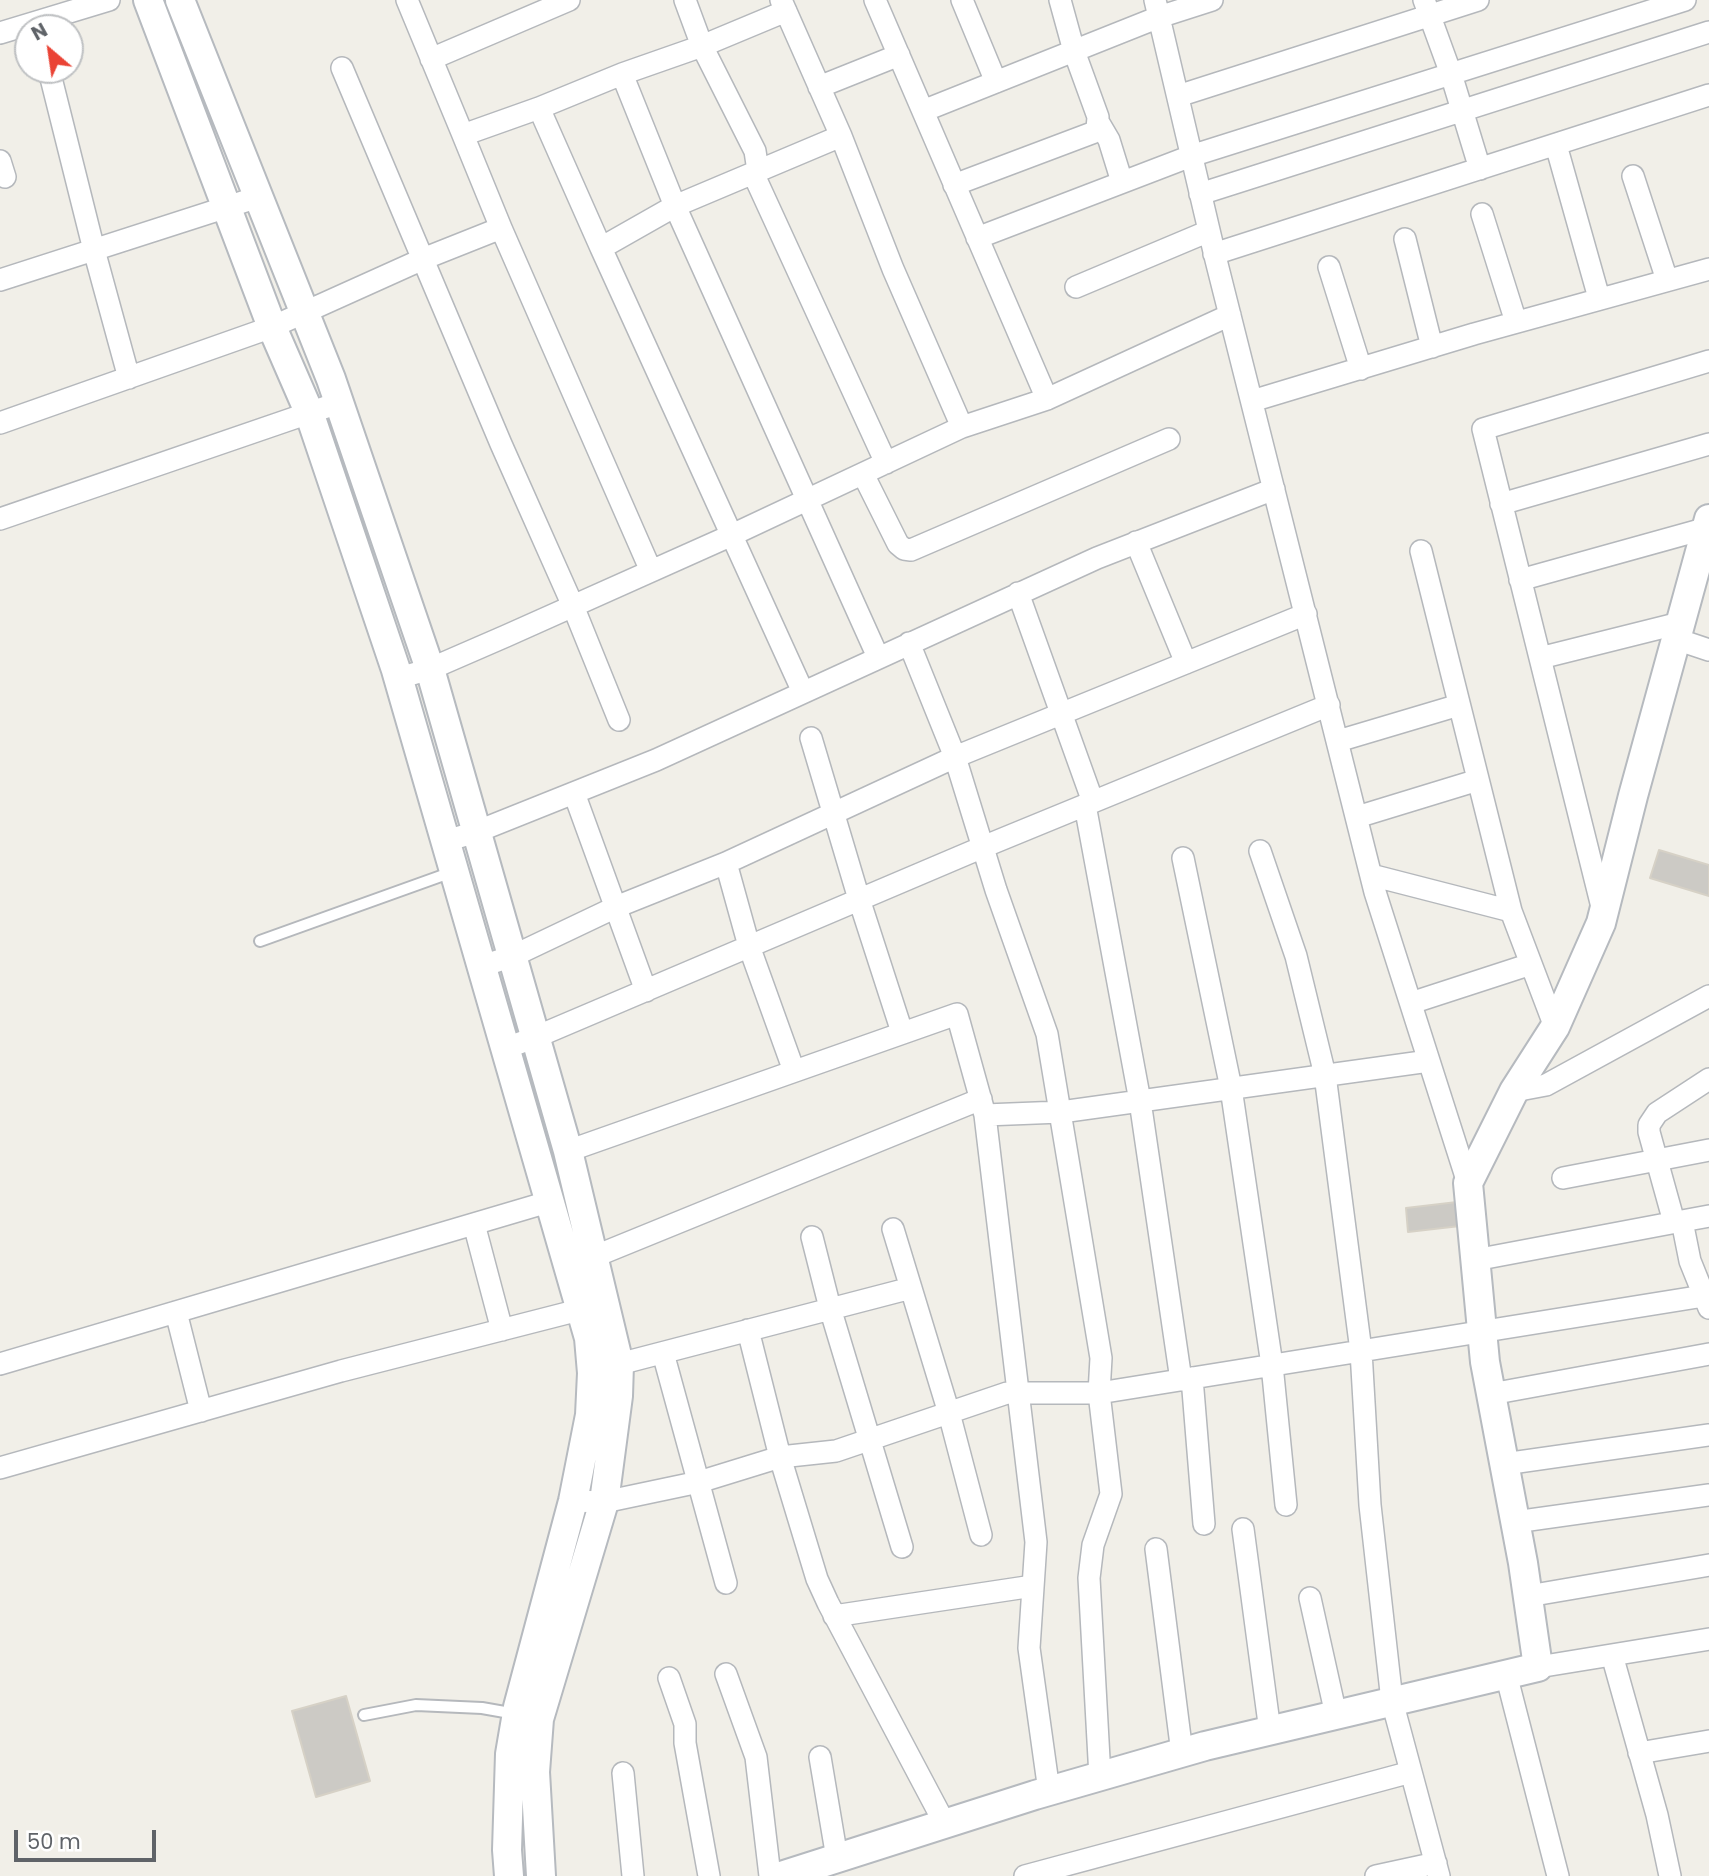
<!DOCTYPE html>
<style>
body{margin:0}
#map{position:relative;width:1709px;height:1876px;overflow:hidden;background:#f1efe8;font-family:Poppins,sans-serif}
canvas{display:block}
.north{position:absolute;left:14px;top:14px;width:70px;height:70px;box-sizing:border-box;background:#fff;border:2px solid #bfc1c3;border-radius:50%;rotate:331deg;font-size:19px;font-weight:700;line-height:28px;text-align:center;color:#5f6368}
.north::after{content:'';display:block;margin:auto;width:24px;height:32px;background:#ea4335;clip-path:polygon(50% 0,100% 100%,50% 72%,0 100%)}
.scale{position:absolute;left:14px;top:1830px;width:142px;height:32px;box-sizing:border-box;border:4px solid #5f6368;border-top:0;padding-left:9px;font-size:21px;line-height:24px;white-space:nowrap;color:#5f6368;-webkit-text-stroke:5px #fff;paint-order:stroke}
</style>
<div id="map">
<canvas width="1709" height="1876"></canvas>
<div class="north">N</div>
<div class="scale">50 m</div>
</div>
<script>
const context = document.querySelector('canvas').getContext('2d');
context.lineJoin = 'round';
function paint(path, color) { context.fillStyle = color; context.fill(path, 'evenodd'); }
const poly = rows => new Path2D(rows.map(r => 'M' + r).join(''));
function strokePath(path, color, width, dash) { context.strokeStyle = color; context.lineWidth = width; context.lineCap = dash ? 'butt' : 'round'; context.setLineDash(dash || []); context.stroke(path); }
const building = poly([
 [1659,850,1709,865,1709,896,1650,878,1659,850],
 [1457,1202,1460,1226,1408,1232,1406,1208,1457,1202],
 [346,1696,370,1781,316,1797,292,1711,346,1696]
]);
paint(building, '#cccac5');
strokePath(building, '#d6d1c6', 2);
const lane = poly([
 [260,941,455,871],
 [364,1715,416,1705,482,1708,516,1714]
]);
const street = poly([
 [407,0,463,135],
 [685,0,702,46,755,151,758,171],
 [875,0,1047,399,962,427],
 [962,0,996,82],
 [1155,0,1216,260,1375,892,1468,1183],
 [1424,0,1451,74,1480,169],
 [786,11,702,46,622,74,675,206,601,248,803,692],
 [0,33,109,0],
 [431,59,569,0],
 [342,68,501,444,573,606,619,720],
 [49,70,94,250,129,378],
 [622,74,539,108,463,135,501,228,651,571],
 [819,87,899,55],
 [1178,96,1478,0],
 [539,108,601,248],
 [923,111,1159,17,1212,0],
 [1099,123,1109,140,1122,182],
 [841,136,675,206,878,657],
 [1556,145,1599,298],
 [0,161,5,177],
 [753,173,886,463],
 [1633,176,1667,280],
 [954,185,1092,133,1097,129,1098,117,1074,51,1060,0],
 [1200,194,1709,32],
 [1482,214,1516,322],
 [977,238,1191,156,1685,0],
 [1405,239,1432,347],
 [1214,254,1709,95],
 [1329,267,1361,369],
 [0,280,258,197],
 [1076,287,1209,231],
 [1047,399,1230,315],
 [1252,401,1474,334,1709,269],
 [0,423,272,327,423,259,501,228],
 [863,474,898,544,904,549,911,550,1169,439],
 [1501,504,1709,444],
 [0,519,338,403],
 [1136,542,1186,663],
 [1520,580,1707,528],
 [1018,593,1093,802],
 [1676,639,1709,650],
 [1540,658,1680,623],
 [399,678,430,669,506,636,732,535,962,427,893,269,841,136,781,0],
 [811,738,859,899,902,1032],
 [1338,741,1459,705],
 [574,793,646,991],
 [1085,805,1140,1101,1181,1380],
 [1357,817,1478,780],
 [446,841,476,832,656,760,1097,558,1274,489],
 [1260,851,1296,956,1325,1075,1361,1351,1370,1505,1392,1701,1439,1876],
 [1183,858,1231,1088,1272,1365,1286,1505],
 [726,863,749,946,794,1071],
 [1371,875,1511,911,1421,551],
 [1511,911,1555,1027],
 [1603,911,1483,429,1709,361],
 [482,966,513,956,616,907,726,863,955,757,1306,614],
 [1411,1003,1531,964],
 [506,1048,536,1037,983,847,1329,705],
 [1514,1091,1546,1085,1709,996],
 [985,1115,1036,1542,1029,1648,1049,1791],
 [568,1151,957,1014,985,1115,1061,1112,1429,1061],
 [1563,1178,1709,1150],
 [1709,1216,1682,1221,1690,1261,1709,1308],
 [1674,1222,1649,1132,1649,1125,1657,1113,1709,1079],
 [474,1224,502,1330],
 [893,1229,949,1413,981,1535],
 [812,1237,830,1308,902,1547],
 [1475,1260,1682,1221],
 [581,1262,981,1099],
 [176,1312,201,1411],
 [748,1330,780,1457,817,1579,828,1603,945,1824],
 [663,1353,726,1583],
 [0,1364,548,1202],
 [604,1366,619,1364,911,1288],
 [1192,1378,1204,1524],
 [1491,1394,1709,1354],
 [1504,1464,1709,1435],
 [0,1468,341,1371,579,1310],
 [573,1501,604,1502,699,1482,780,1457,836,1451,1007,1393,1099,1393,1101,1358,1047,1034,996,890,955,757,909,643],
 [1515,1522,1709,1495],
 [1243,1529,1270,1731],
 [1156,1549,1182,1753],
 [1528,1596,1709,1565],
 [1310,1598,1336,1715],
 [834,1616,1033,1586],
 [1612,1655,1657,1815,1670,1876],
 [1538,1667,1709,1639],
 [726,1674,756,1757,770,1876],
 [1506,1674,1558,1876],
 [669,1678,685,1724,685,1743,709,1876],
 [1639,1753,1709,1741],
 [820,1757,837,1858],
 [623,1773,633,1876],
 [1100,1777,1089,1578,1093,1545,1111,1494,1099,1393,1709,1295],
 [1025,1876,1411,1772],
 [1376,1876,1436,1863]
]);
const secondary = poly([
 [148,0,272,327,309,412,396,670,589,1338,592,1373,590,1415,573,1501,518,1707,510,1754,507,1850,509,1876],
 [180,0,331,379,430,669,568,1151,619,1364,618,1396,604,1502,539,1719,535,1772,541,1876],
 [781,1876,1035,1795,1205,1746,1538,1667,1523,1563,1485,1362,1468,1183,1514,1091,1555,1027,1601,923,1633,796,1709,519]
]);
strokePath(lane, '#b5b8bc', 14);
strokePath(street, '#b5b8bc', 24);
strokePath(secondary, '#b6babf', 32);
strokePath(lane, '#fff', 10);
strokePath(street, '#fff', 21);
strokePath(secondary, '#fff', 28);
</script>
